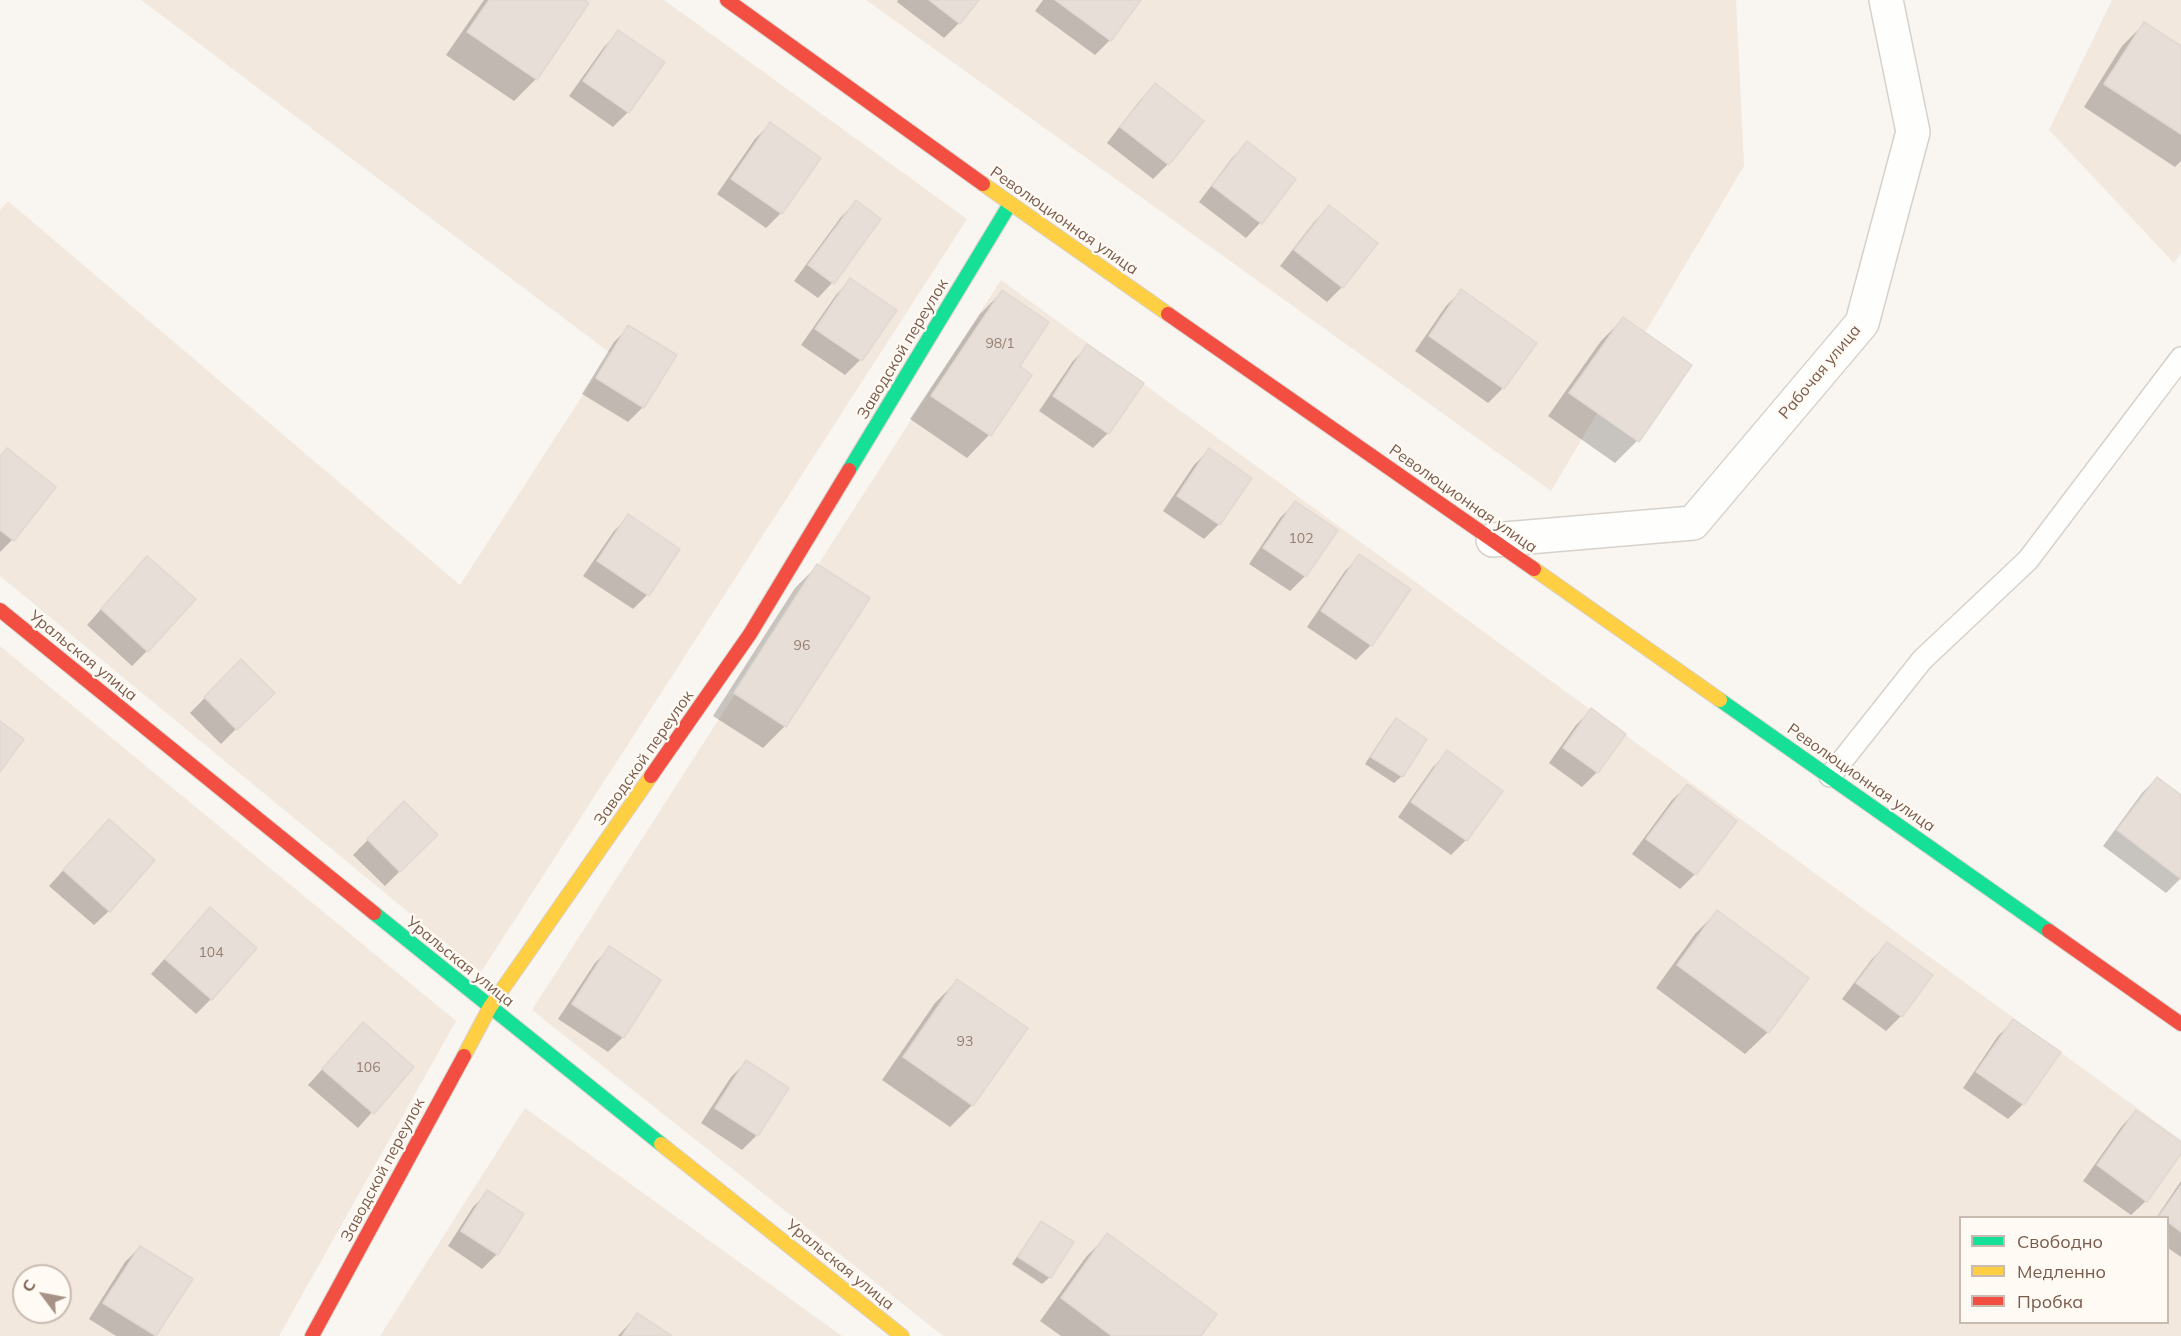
<!DOCTYPE html>
<meta charset="utf-8">
<style>
body{margin:0}
#map{position:relative;width:2181px;height:1336px;overflow:hidden;background:#f9f5f0;font-family:Mulish,sans-serif}
canvas{display:block}
.legend{position:absolute;left:1959px;top:1216px;width:210px;height:108px;box-sizing:border-box;background:#fffaf3;border:2px solid #cabbb1;margin:0;padding:8px 10px;list-style:none;font-size:18px;color:#7a5c4d}
.legend li{display:flex;align-items:center;gap:12px;height:30px}
.legend b{width:30px;border:2px solid #cabbb1}
.north{position:absolute;left:12px;top:1264px;width:60px;height:60px;box-sizing:border-box;background:#fffaf3;border:2px solid #cabbb1;border-radius:50%;rotate:302deg;font-size:16px;font-weight:700;line-height:24px;text-align:center;color:#7a5c4d}
.north::after{content:'';display:block;margin:auto;width:21px;height:27px;background:#a69286;clip-path:polygon(50% 0,100% 100%,50% 72%,0 100%)}
</style>
<div id="map">
<canvas width="2181" height="1336"></canvas>
<ul class="legend">
<li><b style="height:8px;background:#16e098"></b>Свободно</li>
<li><b style="height:8px;background:#ffcf43"></b>Медленно</li>
<li><b style="height:8px;background:#f24e42"></b>Пробка</li>
</ul>
<div class="north">С</div>
</div>
<script>
const context = document.querySelector('canvas').getContext('2d');
context.lineJoin = 'round';
function paint(path, color) { context.fillStyle = color; context.fill(path, 'evenodd'); }
const poly = rows => new Path2D(rows.map(r => 'M' + r).join(''));
function strokePath(path, color, width, dash) { context.strokeStyle = color; context.lineWidth = width; context.lineCap = dash ? 'butt' : 'round'; context.setLineDash(dash || []); context.stroke(path); }
function label(font, color, halo, rows, align = 'center') {
  context.font = font + ' Mulish,sans-serif'; context.lineWidth = 4.5; context.setLineDash([]); context.textBaseline = 'middle'; context.strokeStyle = halo; context.fillStyle = color; for (const [text, x, y, turn = 0] of rows) {
    context.save(); context.translate(x, y); context.rotate((+turn || 0) * Math.PI / 180); context.textAlign = isNaN(turn) ? turn : align; if (halo) context.strokeText(text, 0, 0); context.fillText(text, 0, 0); context.restore();
  }
}
paint(poly([
 [141,0,664,0,967,219,481,972,0,576,0,210,8,201,460,585,610,353],
 [866,0,1736,0,1744,166,1551,491],
 [2112,0,2181,0,2181,253,2174,263,2049,130],
 [1001,280,2181,1140,2181,1336,943,1336,532,1010],
 [1960,1218,2168,1218,2168,1322,1960,1322],
 [0,646,456,1021,279,1336,0,1336],
 [24,1276,60,1276,60,1312,24,1312],
 [525,1108,842,1336,380,1336]
]), '#f2e8de');
paint(poly([
 [484,0,583,0,536,79,514,101,446,55],
 [898,0,977,0,959,23,944,38,897,2],
 [1043,0,1139,0,1110,40,1095,55,1035,11],
 [2144,24,2181,48,2181,161,2175,167,2084,107,2122,46],
 [619,32,628,112,613,127,569,96,604,47],
 [1155,85,1202,121,1168,164,1153,179,1107,143,1140,100],
 [770,124,819,158,781,213,766,228,717,194,755,139],
 [1247,143,1294,180,1260,223,1246,238,1199,202,1232,158],
 [856,202,879,219,832,283,818,298,794,281,841,217],
 [1329,207,1342,287,1327,302,1280,266,1314,222],
 [850,280,895,310,860,360,845,375,801,345,836,295],
 [1461,291,1503,388,1488,403,1415,351,1446,306],
 [1002,292,1018,367,1030,375,989,435,967,458,910,419,980,314],
 [1623,319,1690,366,1637,441,1615,463,1548,416,1601,341],
 [629,327,643,407,628,422,582,394,614,342],
 [1088,346,1108,433,1093,448,1039,411,1073,361],
 [7,450,12,540,0,552,0,457],
 [1209,450,1219,524,1204,539,1163,511,1194,465],
 [1295,503,1305,576,1290,591,1249,564,1280,518],
 [629,516,647,595,633,609,583,576,614,531],
 [1360,556,1371,645,1356,660,1307,627,1345,571],
 [817,566,785,726,763,748,713,716,795,588],
 [133,573,147,651,132,666,87,625],
 [241,661,272,693,221,744,190,713],
 [1591,710,1597,772,1582,787,1549,763,1576,725],
 [1396,720,1425,739,1402,776,1394,783,1365,764,1389,727],
 [1448,752,1466,840,1451,855,1398,817,1433,767],
 [2157,778,2181,797,2181,878,2166,893,2103,846,2142,793],
 [1687,786,1734,821,1695,874,1680,889,1632,854,1672,800],
 [404,803,436,835,385,886,353,855],
 [94,836,109,911,94,925,49,886],
 [1717,912,1807,978,1768,1032,1745,1054,1656,988,1695,934],
 [196,924,211,999,196,1014,151,974],
 [1887,944,1901,1016,1886,1031,1842,999,1872,959],
 [610,948,623,1037,608,1052,558,1019,595,963],
 [957,981,972,1105,950,1127,882,1080,935,1003],
 [2013,1021,2023,1104,2008,1119,1963,1088,1998,1036],
 [363,1024,412,1067,358,1128,308,1085],
 [746,1062,757,1135,742,1150,701,1123,731,1077],
 [2136,1111,2181,1144,2181,1151,2146,1201,2131,1215,2083,1181,2122,1126],
 [2181,1181,2181,1257,2168,1248,2168,1218,2156,1218],
 [488,1192,497,1254,482,1269,448,1246,473,1207],
 [1042,1223,1050,1277,1042,1284,1012,1264,1035,1230],
 [1108,1235,1199,1336,1061,1336,1040,1321,1086,1257],
 [140,1247,191,1279,154,1336,116,1336,89,1319,125,1262],
 [637,1315,669,1336,618,1336]
]), '#0003');
const building = poly([
 [489,0,585,0,589,3,537,80,467,32,489,0],
 [929,0,979,0,960,24,929,0],
 [1055,0,1141,0,1111,41,1055,0],
 [2144,22,2181,46,2181,134,2104,84,2144,22],
 [618,30,665,62,629,113,583,81,618,30],
 [1155,83,1204,121,1169,165,1120,127,1155,83],
 [770,122,821,158,782,214,731,179,770,122],
 [1247,141,1296,179,1262,224,1212,186,1247,141],
 [856,200,881,219,834,284,808,265,856,200],
 [1329,205,1378,243,1343,288,1294,250,1329,205],
 [850,278,897,310,862,361,815,329,850,278],
 [1461,289,1537,343,1504,389,1429,336,1461,289],
 [1002,290,1049,322,1020,366,1032,375,991,436,931,396,1002,290],
 [1623,317,1692,365,1639,442,1569,393,1623,317],
 [628,325,677,355,644,408,596,378,628,325],
 [1087,344,1144,383,1109,434,1053,396,1087,344],
 [7,448,56,487,14,541,0,530,0,457,7,448],
 [1209,448,1252,478,1220,525,1177,496,1209,448],
 [1295,501,1338,530,1306,577,1263,548,1295,501],
 [628,514,680,549,649,596,597,561,628,514],
 [1359,554,1411,589,1372,646,1321,611,1359,554],
 [147,556,196,599,148,652,101,609,147,556],
 [817,564,870,598,786,727,734,693,817,564],
 [241,659,275,693,237,730,204,697,241,659],
 [1591,708,1626,734,1598,773,1563,748,1591,708],
 [1396,718,1427,739,1403,777,1371,757,1396,718],
 [0,721,24,739,0,772,0,721],
 [1447,750,1503,791,1467,841,1411,802,1447,750],
 [2157,777,2181,795,2181,879,2117,830,2157,777],
 [1687,784,1737,821,1696,875,1646,839,1687,784],
 [404,801,438,835,400,872,367,839,404,801],
 [109,819,155,860,110,912,63,870,109,819],
 [210,907,257,948,212,1000,165,959,210,907],
 [1717,910,1809,978,1769,1033,1677,965,1717,910],
 [1887,942,1933,975,1902,1017,1856,983,1887,942],
 [609,946,661,980,624,1038,572,1004,609,946],
 [957,979,1028,1028,973,1106,903,1057,957,979],
 [2013,1019,2061,1052,2024,1105,1976,1072,2013,1019],
 [363,1022,414,1067,374,1114,322,1069,363,1022],
 [746,1060,789,1088,758,1136,715,1108,746,1060],
 [2136,1110,2181,1142,2181,1154,2147,1202,2097,1165,2136,1110],
 [2181,1185,2181,1232,2168,1222,2168,1218,2159,1216,2181,1185],
 [487,1190,524,1214,498,1255,461,1231,487,1190],
 [1041,1221,1074,1242,1051,1278,1018,1257,1041,1221],
 [1107,1233,1217,1314,1201,1336,1112,1336,1061,1298,1107,1233],
 [140,1246,193,1279,156,1336,103,1303,140,1246],
 [637,1313,672,1336,622,1336,637,1313]
]);
paint(building, '#e6ded7');
strokePath(building, '#e2d8d2', 1.5);
const lane = poly([
 [1830,776,1922,660,2028,560,2181,358]
]);
const street = poly([
 [1493,540,1693,523,1862,323,1913,132,1886,0]
]);
const fast = poly([
 [849,470,1010,204],
 [1720,700,2049,931],
 [374,913,661,1144]
]);
const slow = poly([
 [983,184,1168,314],
 [1534,569,1720,700],
 [464,1056,490,1007,651,776],
 [661,1144,902,1336]
]);
const jam = poly([
 [727,0,983,184],
 [1168,314,1534,569],
 [0,610,374,913],
 [651,776,750,634,849,470],
 [2049,931,2181,1024],
 [312,1336,464,1056]
]);
strokePath(lane, '#d7d1cb', 24);
strokePath(street, '#d7d1cb', 36);
strokePath(fast, '#d9d2cb', 16);
strokePath(slow, '#d9d2cb', 16);
strokePath(jam, '#d9d2cb', 16);
strokePath(lane, '#fefefd', 21);
strokePath(street, '#fefefd', 33);
strokePath(fast, '#16e098', 14);
strokePath(slow, '#ffcf43', 14);
strokePath(jam, '#f24e42', 14);
label('14px', '#977e72', null, [
 ["98/1",1000,344],
 ["102",1301,539],
 ["96",802,646],
 ["104",211,953],
 ["93",965,1042],
 ["106",368,1068]
]);
label('16px', '#7a5c4d', '#fffaf3', [
 ["Революционная улица",1064,221,35],
 ["Заводской переулок",903,349,-59],
 ["Рабочая улица",1820,372,-50],
 ["Революционная улица",1463,499,35],
 ["Уральская улица",83,656,39],
 ["Заводской переулок",644,758,-55],
 ["Революционная улица",1861,778,35],
 ["Уральская улица",460,962,39],
 ["Заводской переулок",383,1170,-62],
 ["Уральская улица",840,1265,39]
]);
</script>
